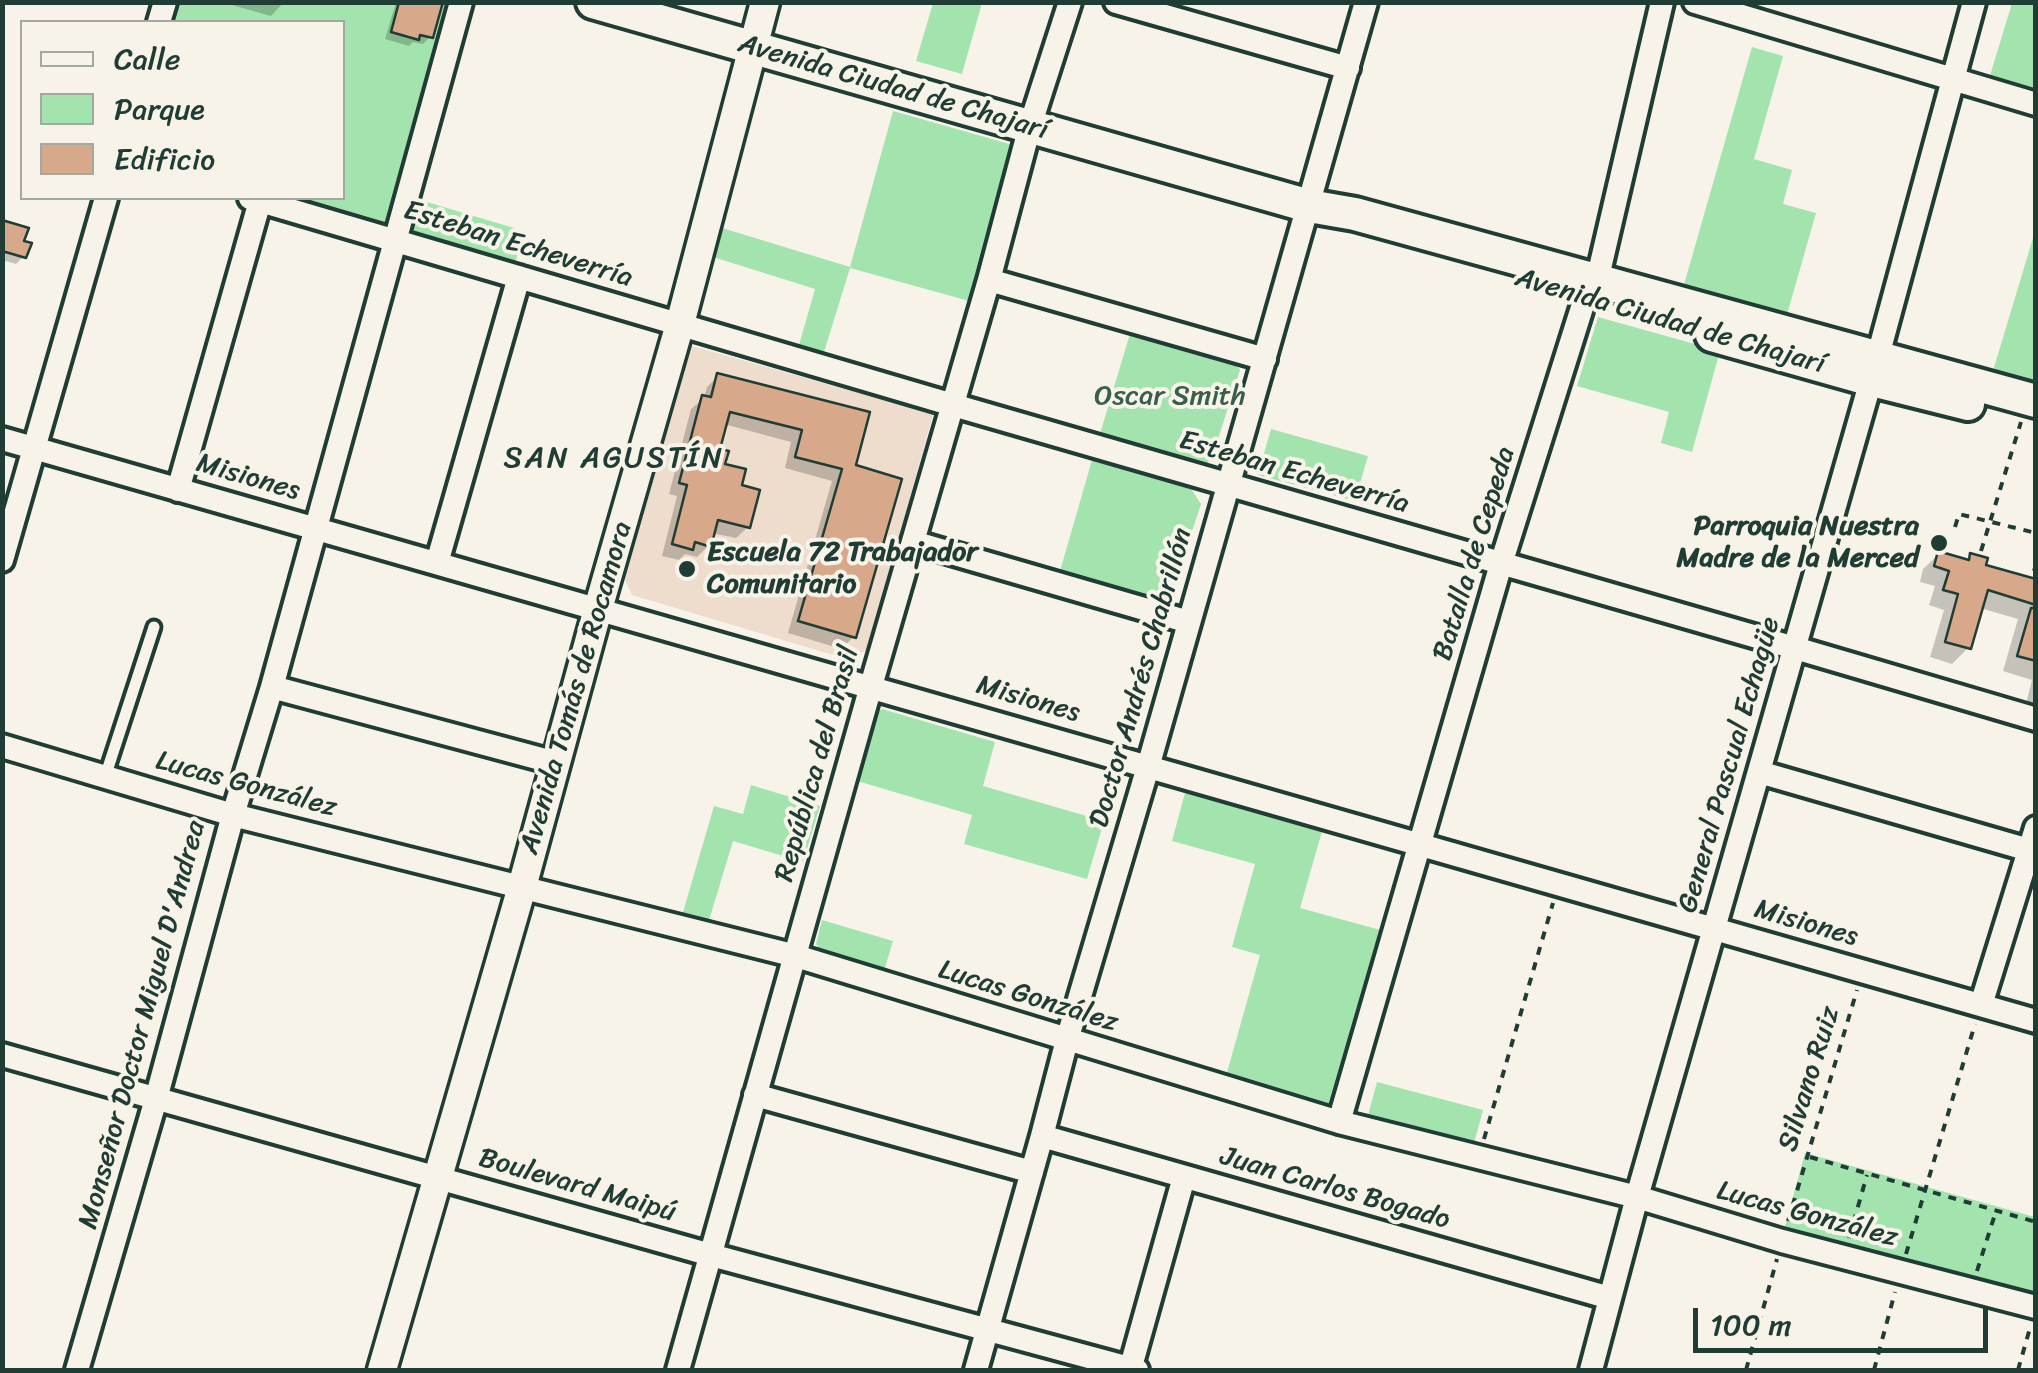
<!DOCTYPE html>
<meta charset="utf-8">
<style>
body{margin:0}
#map{position:relative;width:2038px;height:1373px;overflow:hidden;background:#f7f3e8;font-family:Sriracha,sans-serif}
canvas{display:block}
.frame{position:absolute;inset:0;border:5px solid #1f3d34;pointer-events:none}
.legend{position:absolute;left:20px;top:20px;width:325px;height:180px;box-sizing:border-box;background:#f7f3e8;border:2px solid #a1aaa0;margin:0;padding:12px 18px;list-style:none;font-size:30px;color:#1f3d34}
.legend li{display:flex;align-items:center;gap:20px;height:50px}
.legend b{width:50px;border:2px solid #a1aaa0}
.scale{position:absolute;left:1693px;top:1308px;width:295px;height:45px;box-sizing:border-box;border:5px solid #1f3d34;border-top:0;padding-left:12px;font-size:30px;line-height:35px;white-space:nowrap;color:#1f3d34;-webkit-text-stroke:8px #f7f3e8;paint-order:stroke}
</style>
<div id="map">
<canvas width="2038" height="1373"></canvas>
<div class="frame"></div>
<ul class="legend">
<li><b style="height:12px;background:#f7f3e8"></b>Calle</li>
<li><b style="height:28px;background:#a3e4ae"></b>Parque</li>
<li><b style="height:28px;background:#d8a88a"></b>Edificio</li>
</ul>
<div class="scale">100 m</div>
</div>
<script>
const context = document.querySelector('canvas').getContext('2d');
context.lineJoin = 'round';
function paint(path, color) { context.fillStyle = color; context.fill(path, 'evenodd'); }
const poly = rows => new Path2D(rows.map(r => 'M' + r).join(''));
function strokePath(path, color, width, dash) { context.strokeStyle = color; context.lineWidth = width; context.lineCap = dash ? 'butt' : 'round'; context.setLineDash(dash || []); context.stroke(path); }
function label(font, color, halo, rows, align = 'center') {
  context.font = font + ' Sriracha,sans-serif'; context.lineWidth = 8; context.setLineDash([]); context.textBaseline = 'middle'; context.strokeStyle = halo; context.fillStyle = color; for (const [text, x, y, turn = 0] of rows) {
    context.save(); context.translate(x, y); context.rotate((+turn || 0) * Math.PI / 180); context.textAlign = isNaN(turn) ? turn : align; if (halo) context.strokeText(text, 0, 0); context.fillText(text, 0, 0); context.restore();
  }
}
paint(poly([
 [685,344,933,414,868,649,850,660,632,595,621,572]
]), '#eedccc');
paint(poly([
 [178,3,447,3,384,225,290,198,342,198,342,22,172,22],
 [933,3,982,3,962,74,916,61],
 [2012,3,2035,3,2035,93,1989,79],
 [1752,47,1783,56,1754,159,1792,170,1783,204,1816,213,1786,318,1683,288],
 [893,111,1013,145,969,301,850,268,824,352,799,345,815,289,710,256,719,227,850,267],
 [420,200,524,231,514,267,409,236],
 [2033,238,2035,238,2035,398,1989,384],
 [1598,317,1720,351,1692,452,1661,443,1669,412,1577,386],
 [1132,327,1230,356,1240,370,1212,458,1203,468,1099,437],
 [1271,429,1368,456,1355,501,1258,475],
 [1092,460,1191,489,1201,504,1172,592,1164,602,1060,571],
 [882,709,995,742,983,786,1104,821,1087,879,964,844,972,815,854,780,873,714],
 [751,785,820,806,803,862,733,841,707,927,681,919,714,806,743,814],
 [1186,789,1323,828,1300,908,1384,931,1335,1107,1226,1076,1260,955,1232,947,1255,864,1172,841],
 [822,920,893,941,884,971,823,953,816,944],
 [1377,1082,1483,1110,1473,1147,1367,1119],
 [1805,1153,2035,1217,2035,1303,1783,1233]
]), '#a3e4ae');
paint(poly([
 [221,2,284,2,271,16],
 [396,2,436,2,430,37,423,44,413,42,409,46,385,39],
 [2,223,21,243,24,256,16,264,2,260],
 [718,376,867,414,853,467,853,637,842,649,788,633,832,481,785,468,791,442,724,424,717,451,722,466,739,487,748,527,736,538,712,533,709,545,697,557,685,554,679,560,662,556,677,496,669,494,691,409,704,398,707,387],
 [1939,554,1965,562,1971,556,1983,567,2031,581,2036,576,2036,706,2026,704,2032,680,2003,671,2018,619,1980,608,1968,648,1952,664,1930,657,1944,610,1929,605,1935,586,1920,582,1923,569]
]), '#0003');
const building = poly([
 [399,2,443,2,433,38,420,35,419,40,391,32,399,2],
 [2,220,29,228,24,241,32,243,26,258,2,251,2,220],
 [717,373,870,412,856,465,902,479,856,638,798,621,842,469,795,457,802,430,730,412,720,449,729,451,725,464,746,469,742,485,760,490,750,528,718,520,711,547,695,542,693,550,672,544,687,485,679,483,702,395,711,397,717,373],
 [1938,551,1969,560,1970,553,1988,558,1986,565,2036,579,2036,605,1988,590,1971,649,1945,642,1958,594,1943,590,1949,571,1934,566,1938,551],
 [2031,608,2036,608,2036,661,2017,656,2031,608]
]);
paint(building, '#d8a88a');
strokePath(building, '#1f3d34', 2.5);
const service = poly([
 [105,777,154,627]
]);
const minor = poly([
 [1116,2,1348,68],
 [1695,2,2036,104],
 [159,22,165,2],
 [250,198,953,405,1795,648,2036,719],
 [989,280,1265,359],
 [2,439,2036,1021],
 [178,490,260,201],
 [913,542,1189,622],
 [2,560,106,198],
 [437,563,519,277],
 [272,687,556,763],
 [2,746,233,815,796,956,1339,1122,1637,1197,1782,1241,2036,1307],
 [1759,772,2029,850],
 [1981,1005,2036,828],
 [2,1055,711,1255,1137,1370],
 [755,1095,1032,1172],
 [1339,1122,1501,564,1585,298,1597,281,1662,2],
 [1042,1136,1610,1298],
 [77,1370,156,1099,233,815,272,687,461,2],
 [678,1370,871,686,989,280,1030,126,1070,2],
 [976,1370,1042,1136,1067,1040,1148,767,1366,2],
 [1130,1370,1184,1177],
 [1591,1370,1637,1197,1878,356,1974,2]
]);
const tertiary = poly([
 [382,1370,522,887,598,609,680,324,765,2]
]);
const secondary = poly([
 [593,2,1309,206,1355,214,2036,401],
 [1712,335,1872,380,1968,404]
]);
strokePath(service, '#1f3d34', 19);
strokePath(minor, '#1f3d34', 30);
strokePath(tertiary, '#1f3d34', 35);
strokePath(secondary, '#1f3d34', 40);
strokePath(poly([
 [1955,527,1959,514,2036,533],
 [1981,551,2021,422],
 [2034,571,2036,565],
 [1484,1139,1553,903],
 [1810,1157,2036,1222],
 [1788,1221,1857,990],
 [1849,1238,1867,1175],
 [1906,1254,1975,1024],
 [1977,1271,1996,1211],
 [1746,1370,1777,1259],
 [1874,1370,1895,1292],
 [2018,1370,2030,1328]
]), '#1f3d34', 4, [8, 8]);
strokePath(service, '#f7f3e8', 11);
strokePath(minor, '#f7f3e8', 22);
strokePath(tertiary, '#f7f3e8', 28);
strokePath(secondary, '#f7f3e8', 32);
for (const [x, y, r, color] of [
 [1939,543,10,"#1f3d34"],
 [687,569,10,"#1f3d34"]
]) { const dot = new Path2D(); dot.arc(x, y, r, 0, 2 * Math.PI); context.fillStyle = color; context.fill(dot); strokePath(dot, '#f7f3e8', 4); }
label('28px', '#1f3d34', '#f7f3e8', [
 ["Avenida Ciudad de Chajarí",893,88,16],
 ["Esteban Echeverría",518,245,17],
 ["Avenida Ciudad de Chajarí",1670,322,16],
 ["Esteban Echeverría",1294,473,16],
 ["Misiones",248,478,16],
 ["Batalla de Cepeda",1475,554,-73],
 ["Doctor Andrés Chabrillón",1142,678,-74],
 ["Avenida Tomás de Rocamora",577,688,-74],
 ["Misiones",1028,700,16],
 ["República del Brasil",818,764,-74],
 ["General Pascual Echagüe",1730,765,-74],
 ["Lucas González",246,785,15],
 ["Misiones",1806,924,16],
 ["Lucas González",1028,997,17],
 ["Monseñor Doctor Miguel D'Andrea",143,1025,-75],
 ["Silvano Ruiz",1810,1079,-73],
 ["Boulevard Maipú",577,1186,16],
 ["Juan Carlos Bogado",1335,1189,16],
 ["Lucas González",1807,1215,15]
]);
label('28px', '#395e4c', '#f7f3e8', [
 ["Oscar Smith",1170,397]
]);
label('bold 28px', '#1f3d34', '#f7f3e8', [
 ["Parroquia Nuestra",1919,527],
 ["Madre de la Merced",1919,559],
 ["Escuela 72 Trabajador",707,553,"left"],
 ["Comunitario",707,585,"left"]
], 'right');
context.letterSpacing = '2.5px';
label('30px', '#1f3d34', '#f7f3e8', [
 ["SAN AGUSTÍN",614,459]
]);
context.letterSpacing = '0px';
</script>
